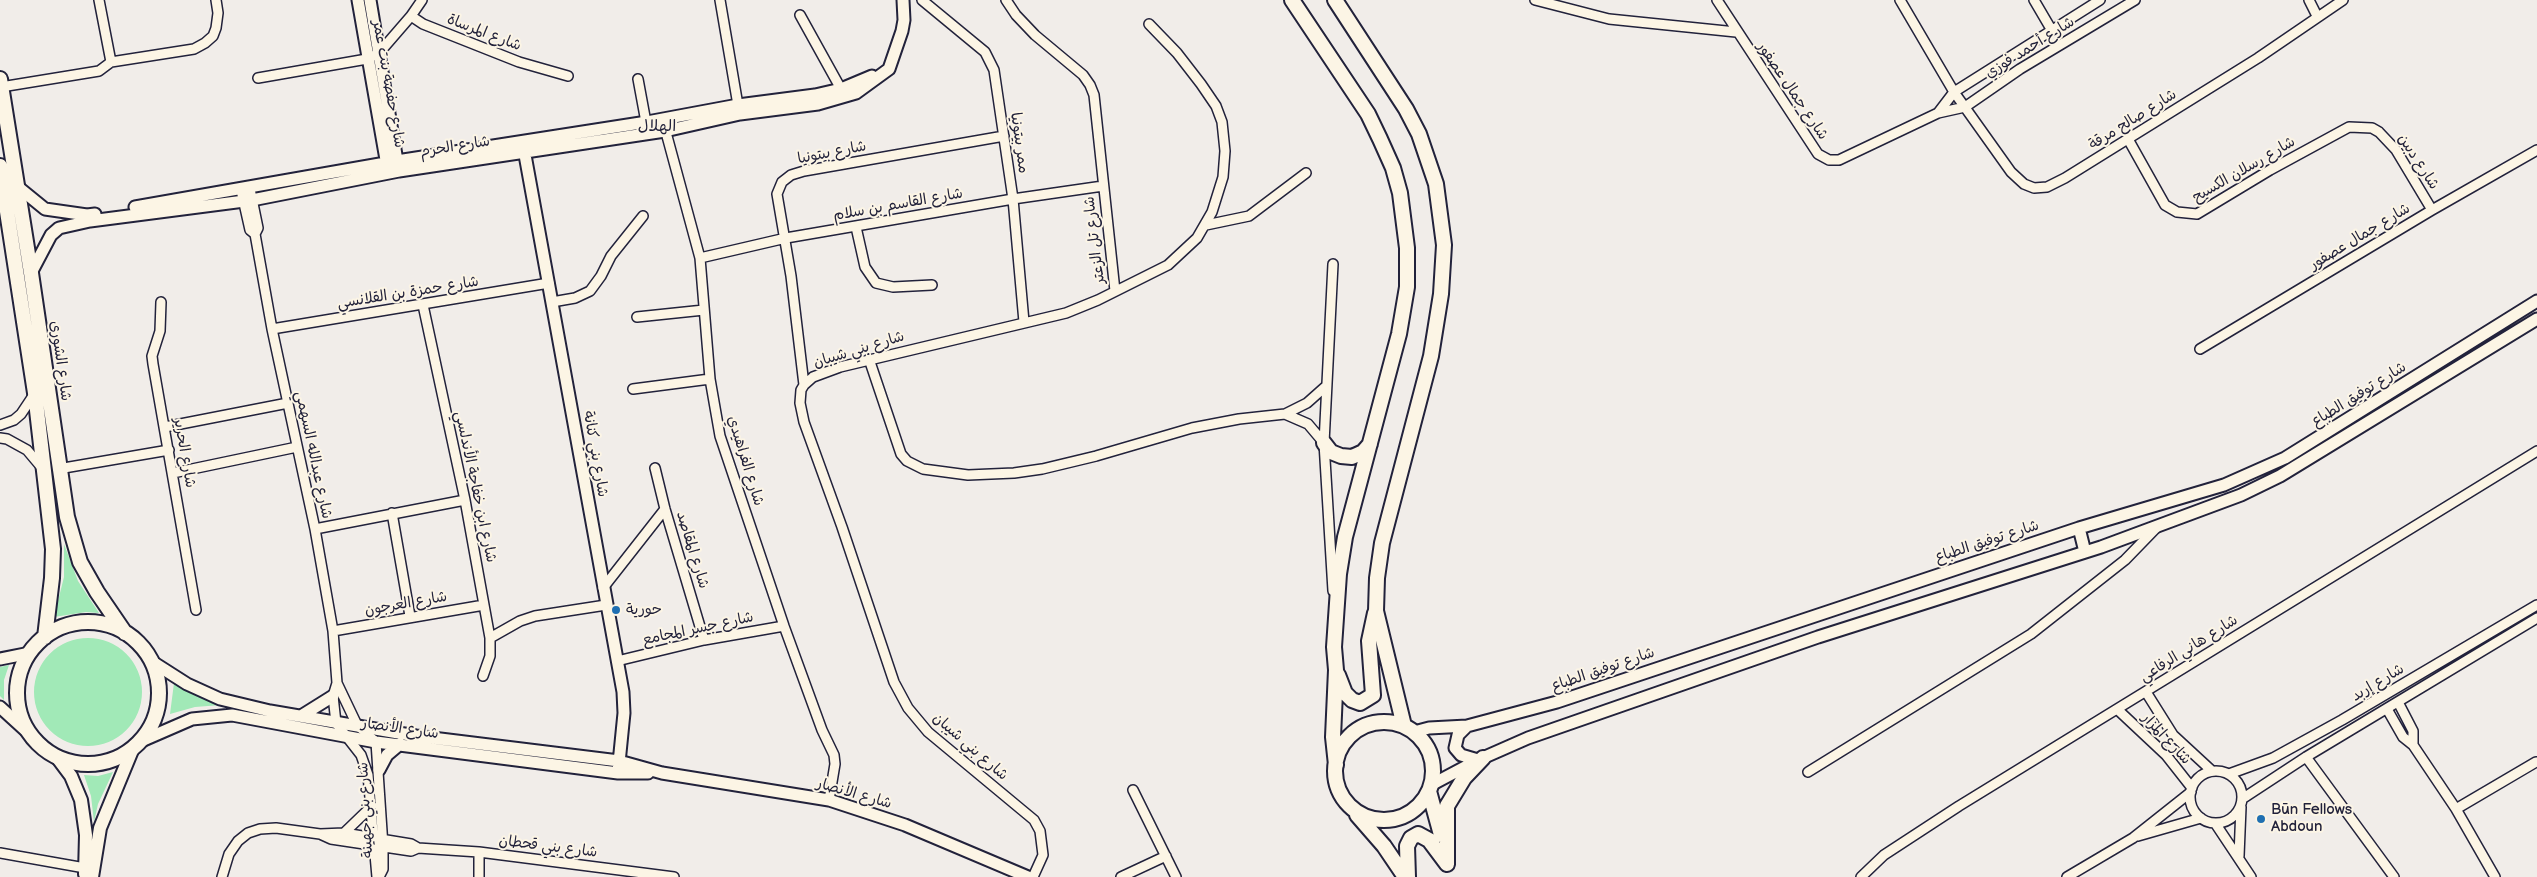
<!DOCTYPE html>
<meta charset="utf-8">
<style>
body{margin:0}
canvas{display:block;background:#f1ede9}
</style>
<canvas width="2537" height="877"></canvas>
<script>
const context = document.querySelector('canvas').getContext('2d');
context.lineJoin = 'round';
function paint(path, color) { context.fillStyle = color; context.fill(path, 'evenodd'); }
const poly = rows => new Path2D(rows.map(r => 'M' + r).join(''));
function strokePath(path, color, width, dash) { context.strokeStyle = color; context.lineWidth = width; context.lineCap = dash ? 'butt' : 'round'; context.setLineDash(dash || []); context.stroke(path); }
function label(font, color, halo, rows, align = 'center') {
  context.font = font + ' "Balsamiq Sans","Playpen Sans Arabic",sans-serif'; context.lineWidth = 4; context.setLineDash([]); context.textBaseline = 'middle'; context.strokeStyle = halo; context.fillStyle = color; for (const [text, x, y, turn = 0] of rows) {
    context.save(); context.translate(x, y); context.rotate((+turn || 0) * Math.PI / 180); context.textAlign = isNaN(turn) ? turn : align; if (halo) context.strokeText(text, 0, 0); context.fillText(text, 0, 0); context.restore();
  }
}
paint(poly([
 [64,544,78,581,99,613,86,612,54,617,64,577],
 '34 692a54 54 0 1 1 108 0a54 54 0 1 1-108 0Z',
 [9,665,4,680,4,700,0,696,0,667],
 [174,683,194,695,221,705,195,707,170,714],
 [113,772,98,804,94,822,91,796,84,775,98,776]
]), '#a1e9b7');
const minor = poly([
 [99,0,111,62],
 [422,0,411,16,423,24,519,62,568,76],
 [720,0,739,111],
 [922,0,985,52,994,70,1013,199,1024,322],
 [1006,0,1016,15,1035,35,1083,75,1090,85,1094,95,1115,291],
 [1535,0,1609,19,1736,32],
 [1717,0,1818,154,1829,160,1839,160,1938,113,1965,107,2020,69,2135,0],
 [1900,0,1954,92,2011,172,2024,184,2034,188,2047,187,2065,178,2258,58,2343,0],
 [2034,0,2051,29],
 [2309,0,2317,16],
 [800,15,841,89],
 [111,62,194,49,205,43,213,36,216,28,218,13,216,0],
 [258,78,367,59,379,53,411,16],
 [638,79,648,133],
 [1,87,99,71,111,62],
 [1938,113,1954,92,2100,0],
 [664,125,700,258,710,379,720,436,784,626,822,730,834,755,835,764,829,800],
 [2128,139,2165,205,2177,212,2197,214,2270,170,2349,127,2372,128,2379,132,2396,150,2432,210],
 [250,189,258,228,255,234],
 [241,190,250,230,255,234,272,329,315,529,333,631,337,683,333,696,336,723,361,755,368,775,377,877],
 [1206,225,1249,216,1306,173],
 [856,227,865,267,876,283,893,287,932,285],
 [700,258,786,238,1013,199,1103,186],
 [161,302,160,331,152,356,153,364,196,610],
 [552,302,575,298,590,291,601,276,611,256,643,216],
 [423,305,465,500,490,638,490,656,483,676],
 [637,317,704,310],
 [272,329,549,283],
 [2200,349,2432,210,2537,150],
 [869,359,901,454,907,461,923,469,968,475,1014,473,1042,469,1096,456,1192,428,1239,419,1285,414,1308,424,1324,443],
 [804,385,791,276,777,194,782,182,791,175,804,171,1004,136],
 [633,389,710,379],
 [1285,414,1307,403,1325,387],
 [0,425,14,420,21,414,35,393],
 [165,427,288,403],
 [0,438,7,439,27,450,43,469],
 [655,468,665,509,704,640],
 [58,469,169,450],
 [173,473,297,447],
 [392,513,410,616],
 [315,529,465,500],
 [603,588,665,509],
 [1333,591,1324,443,1333,264],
 [333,631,484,605],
 [490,638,520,621,535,616,606,605],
 [617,661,704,640,784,626],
 [337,683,357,725,376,742,383,846,383,869,379,877],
 [2146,692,2173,735,2212,771],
 [2398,702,2413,731,2413,745],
 [2387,709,2403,737,2413,745,2456,809,2495,877],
 [2118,710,2166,755,2192,788],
 [2306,757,2394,877],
 '2190 797a26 26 0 1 1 52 0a26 26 0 1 1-52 0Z',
 [1808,772,2031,634,2125,560,2157,527],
 [2229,774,2273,758,2342,720,2537,605],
 [1133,790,1176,877],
 [2242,799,2306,757,2537,618],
 [2456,809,2536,762],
 [2215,823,2251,877],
 [344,833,372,806],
 [320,834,344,833,411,844,418,848,479,852,674,877],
 [2138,836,2201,818],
 [0,853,85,868],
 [2239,856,2241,807],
 [222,877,229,854,238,841,248,833,260,829,276,828,320,834,331,839,411,851,418,848],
 [479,877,479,852],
 [1033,877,1043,855,1040,831,1034,820,928,732,908,708,894,682,842,527,804,422,800,403,801,390,804,385,813,377,840,367,1066,313,1098,300,1168,265,1197,238,1212,212,1223,177,1225,151,1222,122,1216,106,1201,84,1177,53,1149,24],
 [1121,877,1166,856],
 [1861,877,1884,855,1959,806,2537,451],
 [2067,877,2133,838,2191,792]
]);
const tertiary = poly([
 [358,0,388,171],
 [370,0,398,167],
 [523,144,623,692,624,713,618,773],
 [18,187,45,209,87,215,95,214],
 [135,207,397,161,647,122,738,105,815,95,841,89,872,76],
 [31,273,51,235,59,228,90,221,252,200,399,171,665,131,740,114,818,104,856,93,889,69,902,31,904,20,903,0],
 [2079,528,2085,552],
 [0,659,30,653],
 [151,661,187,684,220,699,270,711,416,736,619,761,662,773,829,800,905,825,1028,877],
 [0,707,35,739],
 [301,716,333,696],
 [1467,726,1458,735,1455,748,1461,755,1478,760],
 [1414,732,1429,728,1467,726,1557,702,2079,528,2224,485,2285,458,2537,301],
 [139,742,192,719,232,715,376,742,618,773,648,773],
 [379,770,387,755,400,744],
 [1431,785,1478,760,1528,738,1818,637,2101,547,2241,495,2280,476,2537,319]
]);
const secondary = poly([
 [56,756,71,776,81,800,86,835,85,874],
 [92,877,100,828,133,748]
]);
const primary = poly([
 [1292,0,1368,114,1380,139,1393,168,1400,193,1407,248,1407,287,1399,334,1345,537,1339,574,1334,647,1336,670,1333,737,1336,765],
 [1335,0,1406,109,1419,134,1436,184,1444,245,1441,294,1431,356,1382,543,1377,578,1376,611,1404,726],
 [0,79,31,273,67,517,80,562,97,592,125,633],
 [0,166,35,393,53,549,52,578,45,637],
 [1324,443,1331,452,1341,456,1352,457,1363,452,1370,444],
 '17 693a71 71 0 1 1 142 0a71 71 0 1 1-142 0Z',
 [1338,675,1345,693,1352,700,1360,703,1373,695,1369,641,1375,613],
 '1335 771a49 49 0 1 1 98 0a49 49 0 1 1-98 0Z',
 [1429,791,1441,835],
 [1357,815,1384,846,1405,877],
 [1447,864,1447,806,1464,778,1483,758],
 [1408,877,1407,846,1411,838,1418,834,1429,840,1447,864]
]);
strokePath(minor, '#22223b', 12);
strokePath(tertiary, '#22223b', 15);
strokePath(secondary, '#22223b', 16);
strokePath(primary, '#22223b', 18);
strokePath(minor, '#fcf5e5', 9);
strokePath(tertiary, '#fcf5e5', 11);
strokePath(secondary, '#fcf5e5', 12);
strokePath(primary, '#fcf5e5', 14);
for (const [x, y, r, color] of [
 [616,610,5,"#1f6fb2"],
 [2261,819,5,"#1f6fb2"]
]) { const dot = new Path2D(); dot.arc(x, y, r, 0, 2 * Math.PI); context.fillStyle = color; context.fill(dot); strokePath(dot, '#fcf5e5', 2); }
label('15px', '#22223b', '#fcf5e5', [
 ["شارع المرساة",484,33,21],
 ["شارع أحمد فوزي",2030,48,-32],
 ["شارع حفصة بنت عمر",388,84,80],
 ["شارع جمال عصفور",1792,91,56],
 ["شارع صالح مرقة",2133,120,-32],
 ["ممر بيتونيا",1019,143,82],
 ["شارع الحرم",455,147,-9],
 ["شارع بيتونيا",832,153,-11],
 ["شارع دبين",2418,162,57],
 ["شارع رسلان الكسيح",2244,170,-30],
 ["شارع القاسم بن سلام",898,205,-10],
 ["شارع جمال عصفور",2360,237,-31],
 ["شارع تل الزعتر",1095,240,-97],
 ["شارع حمزة بن القلانسي",408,293,-9],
 ["شارع بني شيبان",859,350,-17],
 ["شارع الشورى",60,361,82],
 ["شارع توفيق الطباع",2359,395,-32],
 ["شارع الحرير",184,453,80],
 ["شارع بني كنانة",595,454,80],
 ["شارع عبدالله السهمي",313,455,78],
 ["شارع الفراهيدي",745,461,73],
 ["شارع ابن خفاجة الأندلسي",475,487,78],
 ["شارع توفيق الطباع",1987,542,-18],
 ["شارع المقاصد",692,550,73],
 ["شارع العرجون",406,604,-10],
 ["شارع جسر المجامع",698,629,-12],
 ["شارع هاني الرفاعي",2189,649,-32],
 ["شارع توفيق الطباع",1603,670,-19],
 ["شارع إربد",2378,683,-31],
 ["شارع الأنصار",400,729,8],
 ["شارع المزار",2166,739,47],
 ["شارع بني شيبان",970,747,41],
 ["شارع الأنصار",854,794,16],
 ["شارع بني جهينة",366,810,-93],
 ["شارع بني قحطان",548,847,7]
]);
label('15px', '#22223b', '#fcf5e5', [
 ["حورية",626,610],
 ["Būn Fellows",2271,810],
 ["Abdoun",2271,827]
], 'left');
label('16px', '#22223b', '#fcf5e5', [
 ["الهلال",657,127]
]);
</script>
